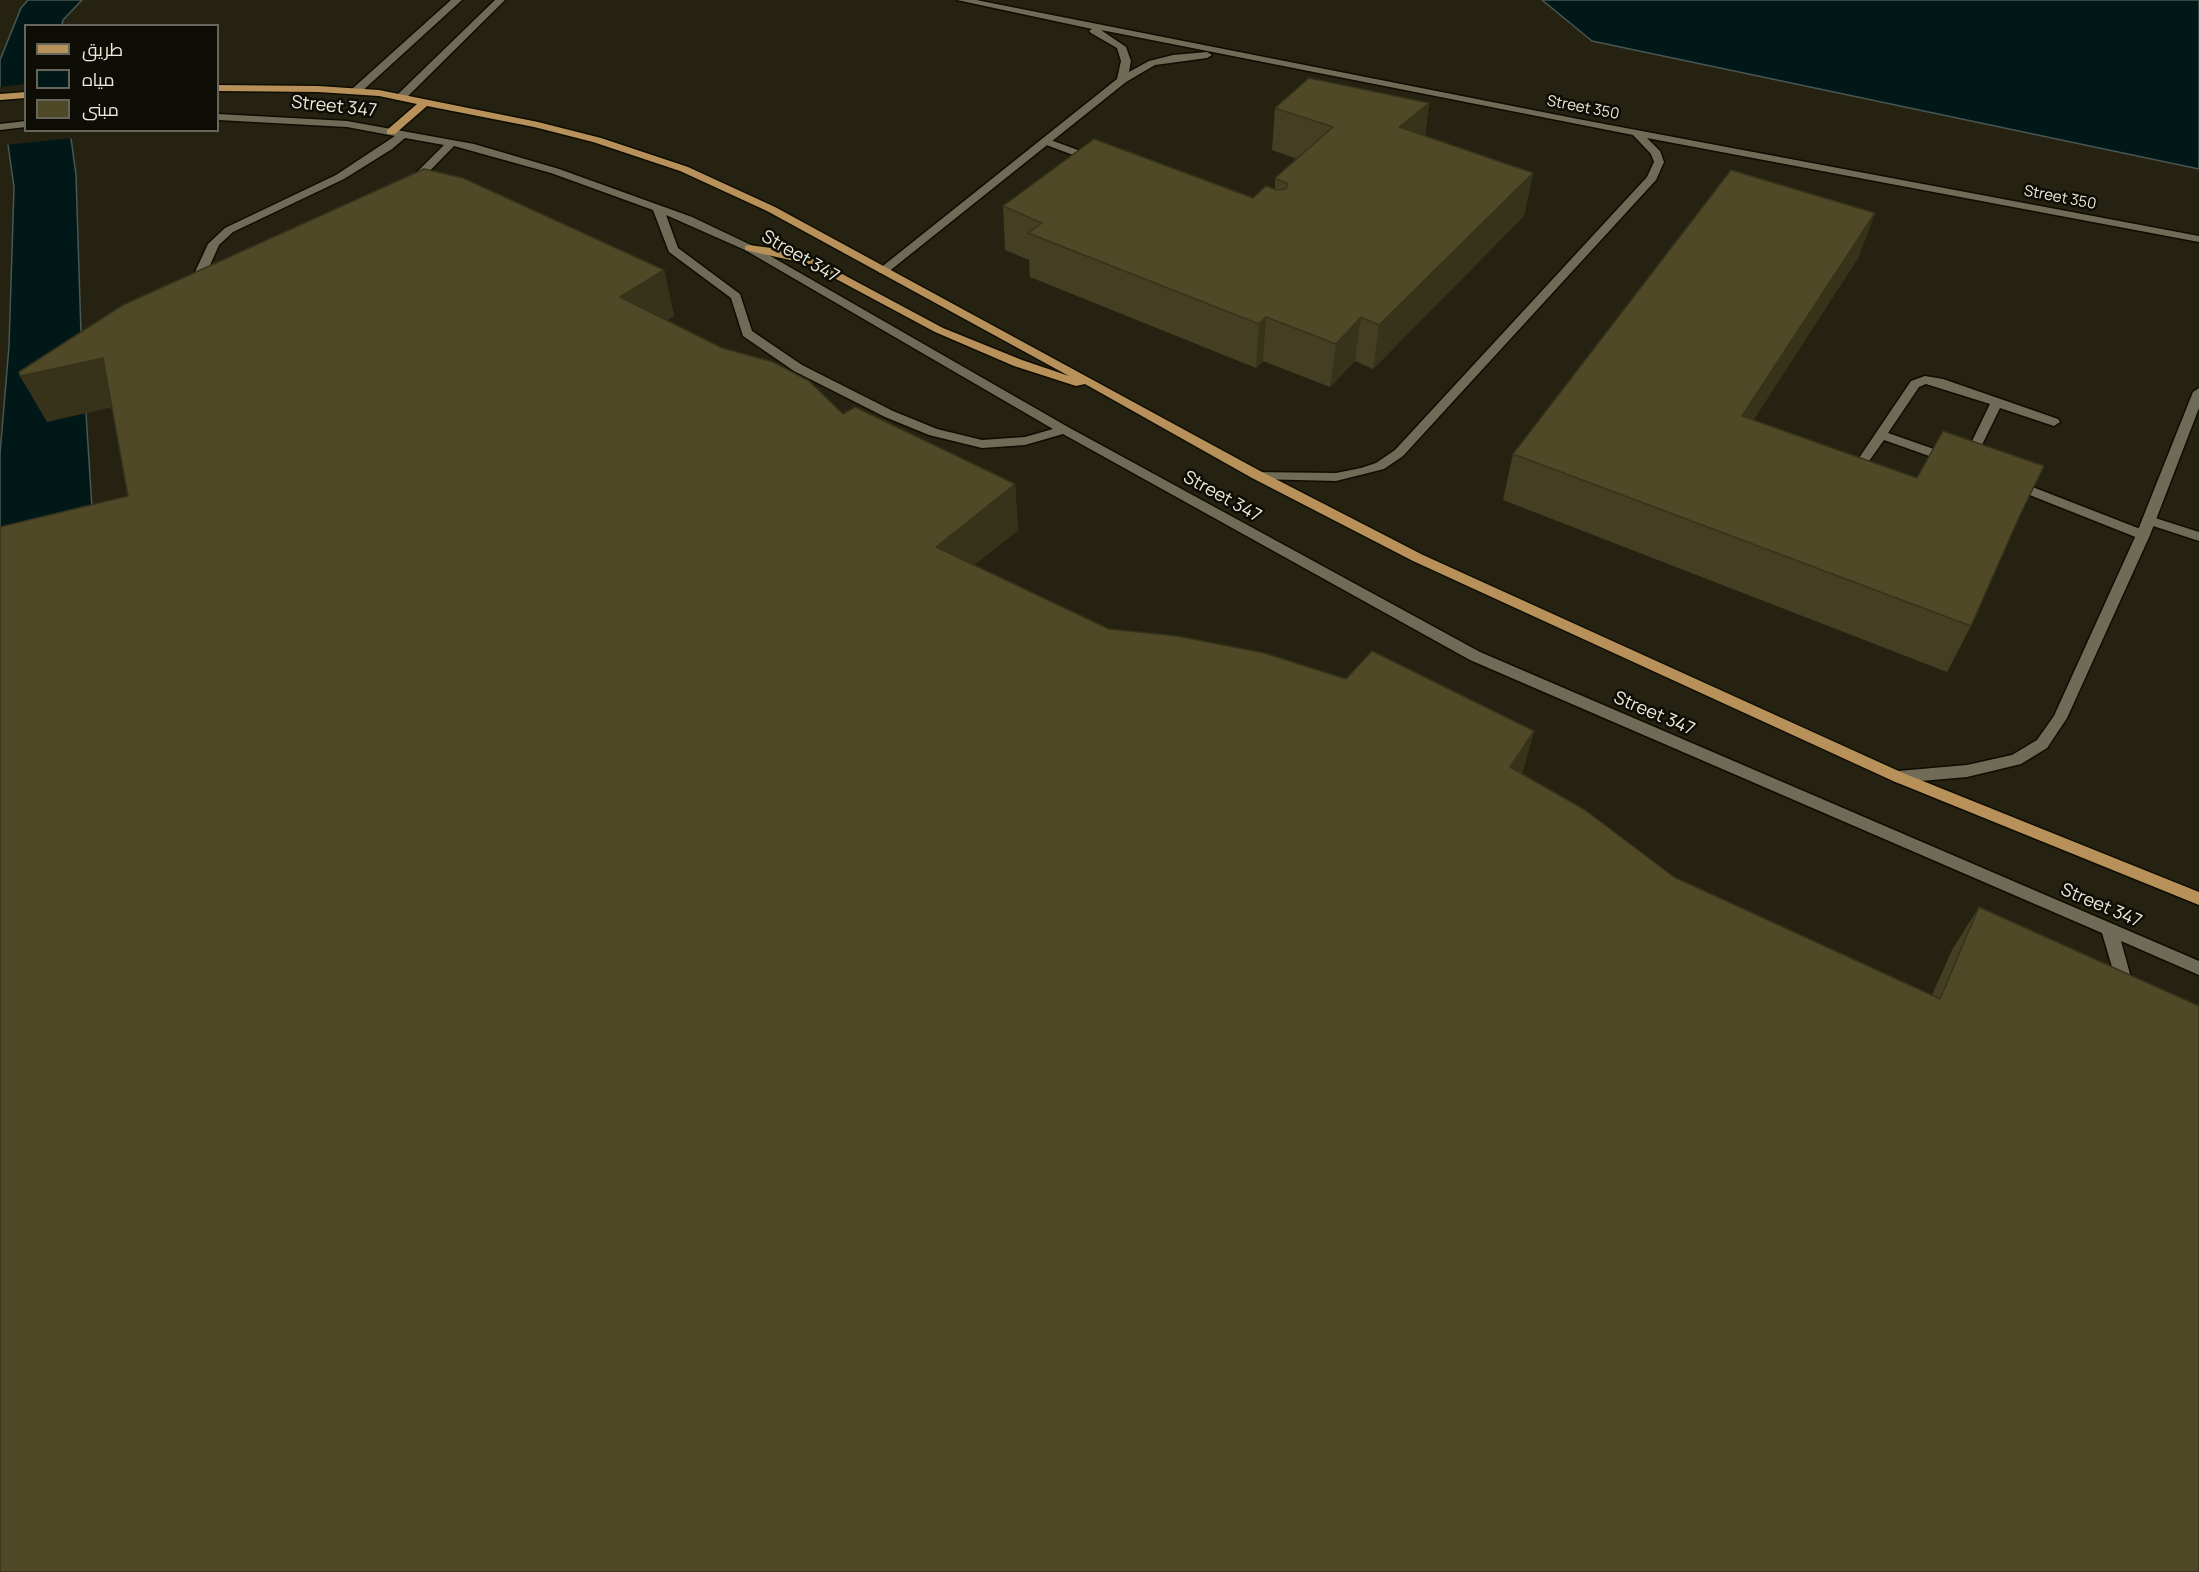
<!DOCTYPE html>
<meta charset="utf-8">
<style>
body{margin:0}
#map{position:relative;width:2199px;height:1572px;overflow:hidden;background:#262211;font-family:Manrope,Cairo,sans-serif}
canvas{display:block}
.legend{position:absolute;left:24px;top:24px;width:195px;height:108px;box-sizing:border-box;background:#0d0c05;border:2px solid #66655c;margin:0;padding:8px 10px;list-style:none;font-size:18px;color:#eceade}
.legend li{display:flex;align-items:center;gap:12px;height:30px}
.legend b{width:30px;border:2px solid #66655c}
</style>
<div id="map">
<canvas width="2199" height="1572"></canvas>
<ul class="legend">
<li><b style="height:8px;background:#b79159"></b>طريق</li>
<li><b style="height:16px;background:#011818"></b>مياه</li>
<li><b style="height:16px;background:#4f4927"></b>مبنى</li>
</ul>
</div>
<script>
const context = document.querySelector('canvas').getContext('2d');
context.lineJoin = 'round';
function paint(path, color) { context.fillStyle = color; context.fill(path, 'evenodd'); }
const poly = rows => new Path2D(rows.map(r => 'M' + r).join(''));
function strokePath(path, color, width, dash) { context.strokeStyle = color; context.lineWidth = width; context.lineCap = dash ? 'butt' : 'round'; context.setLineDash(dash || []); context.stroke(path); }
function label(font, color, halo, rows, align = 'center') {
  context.font = font + ' Manrope,sans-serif'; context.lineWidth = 5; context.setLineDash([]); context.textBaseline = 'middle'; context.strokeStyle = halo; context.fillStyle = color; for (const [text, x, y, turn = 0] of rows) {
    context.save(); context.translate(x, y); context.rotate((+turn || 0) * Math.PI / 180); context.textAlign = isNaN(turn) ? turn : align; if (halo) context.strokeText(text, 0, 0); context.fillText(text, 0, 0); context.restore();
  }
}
const water = poly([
 [28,0,82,0,63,20,62,25,26,26,26,130,70,131,76,175,81,334,95,556,0,581,0,454,9,346,14,187,0,88,0,60,21,8,28,0],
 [1542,0,2199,0,2199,169,1592,41,1542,0]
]);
paint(water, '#011818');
strokePath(water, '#485753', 1.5);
paint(poly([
 [25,84,26,130,73,130,74,138,5,145,0,110,0,87]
]), '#262211');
const service = poly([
 [218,114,347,121,474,144,559,169,692,217,753,246,1068,427,1480,652,2199,961,2199,975,2121,941,2130,974,2140,987,2138,992,2132,994,2126,992,2115,977,2102,933,1470,660,1063,434,1025,445,982,448,929,435,885,417,794,371,743,336,731,298,669,252,653,210,551,173,454,146,415,186,411,187,407,186,407,182,444,145,405,138,392,149,344,179,233,232,219,245,207,272,206,280,212,285,210,287,202,287,194,281,195,272,208,244,225,228,336,175,395,136,347,127,218,120,218,114],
 [666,215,745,250,1053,429,1025,437,982,440,937,429,893,411,802,365,752,331,740,294,678,248,666,215],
 [26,121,26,127,0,130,0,124,26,121],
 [1045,138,1097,157,1098,159,1089,161,1041,143,1040,141,1045,138],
 [1925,376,1943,379,2058,419,2060,422,2054,426,2000,408,1973,463,1965,463,1963,460,1990,404,1926,384,1919,387,1888,433,1954,456,1956,459,1954,462,1946,462,1884,440,1869,461,1861,461,1859,458,1911,381,1925,376],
 [2012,479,2148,532,2150,535,2148,538,2138,538,2007,486,2006,483,2007,480,2012,479],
 [2149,516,2199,532,2199,541,2144,523,2142,520,2144,517,2149,516]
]);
const minor = poly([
 [451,0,462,0,360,93,352,93,352,89,451,0],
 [495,0,505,0,404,100,396,100,396,96,495,0],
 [957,0,976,0,1578,119,2199,236,2199,242,1647,138,1660,151,1664,162,1656,180,1403,456,1384,469,1336,481,1257,479,1252,478,1251,475,1252,472,1336,473,1361,468,1376,463,1395,450,1647,177,1654,162,1651,154,1633,135,1101,30,1126,47,1131,61,1129,72,1149,61,1173,55,1207,52,1212,55,1207,58,1155,65,1126,82,887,273,879,273,879,269,1117,79,1121,61,1117,48,1091,33,1089,31,1092,29,957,0],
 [2199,388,2199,408,2150,535,2067,718,2047,748,2021,764,1967,777,1898,783,1893,781,1891,777,1893,773,1898,771,1967,765,2012,755,2037,740,2054,716,2136,535,2193,392,2199,388]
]);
const primary = poly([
 [218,85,318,86,379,90,538,122,601,138,688,167,775,207,1262,472,1423,555,1903,773,2199,892,2199,905,1893,781,1413,561,1252,478,1085,384,1076,386,1014,366,935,332,808,264,745,250,745,246,749,245,771,248,816,260,943,328,1022,360,1069,376,767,211,680,171,593,142,534,127,427,106,395,134,387,134,387,130,417,104,379,96,318,92,218,91,218,85],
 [26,92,26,98,0,100,0,94,26,92]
]);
strokePath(service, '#0f0c00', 3);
strokePath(minor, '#0f0c00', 3);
strokePath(primary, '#0f0c00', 3);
paint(service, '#6f6b57');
paint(minor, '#6f6b57');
paint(primary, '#b79159');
paint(poly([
 [1429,103,1425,136,1533,173,1524,216,1373,369,1355,361,1330,387,1263,361,1256,368,1030,277,1029,260,1005,250,1003,206,1253,198,1275,189,1275,178,1297,159,1272,150,1275,108],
 [1875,213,1858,258,1753,420,2020,515,1971,626,1947,672,1503,500,1513,454],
 [664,270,674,316,666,320,843,414,1015,484,1018,530,974,565,1109,629,1346,679,1534,731,1522,774,1674,877,1932,995,1952,950,1979,907,2199,1572,128,496,112,407,47,422]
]), '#443f22');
paint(poly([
 [1429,103,1423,146,1399,127],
 [1533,173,1524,216,1373,369,1379,325],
 [1875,213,1858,258,1726,463,1742,416],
 [664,270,674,316,631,343,620,297],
 [1266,317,1263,361,1256,368,1259,324],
 [1361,317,1355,361,1330,387,1336,344],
 [103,358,127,403,47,422,20,376],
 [1015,484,1018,530,940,592,936,547],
 [1534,731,1521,776,1510,767]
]), '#37331b');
const building = poly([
 [1309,78,1429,103,1399,127,1533,173,1379,325,1361,317,1336,344,1266,317,1259,324,1028,233,1042,223,1003,206,1094,139,1253,198,1266,186,1277,190,1286,189,1288,184,1275,178,1333,127,1275,108,1309,78],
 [424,169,463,178,664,270,620,297,722,348,773,362,809,381,843,414,855,407,1015,484,936,547,1109,629,1177,636,1264,653,1346,679,1372,651,1534,731,1510,767,1585,810,1674,877,1940,999,1979,907,2199,1006,2199,1572,0,1572,0,527,128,496,103,358,20,376,19,372,123,305,424,169],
 [1731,170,1875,213,1742,416,1917,478,1943,431,2044,466,2020,515,1971,626,1513,454,1731,170]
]);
paint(building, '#4f4927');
strokePath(building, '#37331b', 1.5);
label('15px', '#eceade', '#0d0c05', [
 ["Street 350",1583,108,11],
 ["Street 350",2060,198,11]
]);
label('18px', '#eceade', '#0d0c05', [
 ["Street 347",334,107,6],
 ["Street 347",800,257,30],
 ["Street 347",1222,497,29],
 ["Street 347",1654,714,23],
 ["Street 347",2101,906,23]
]);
</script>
